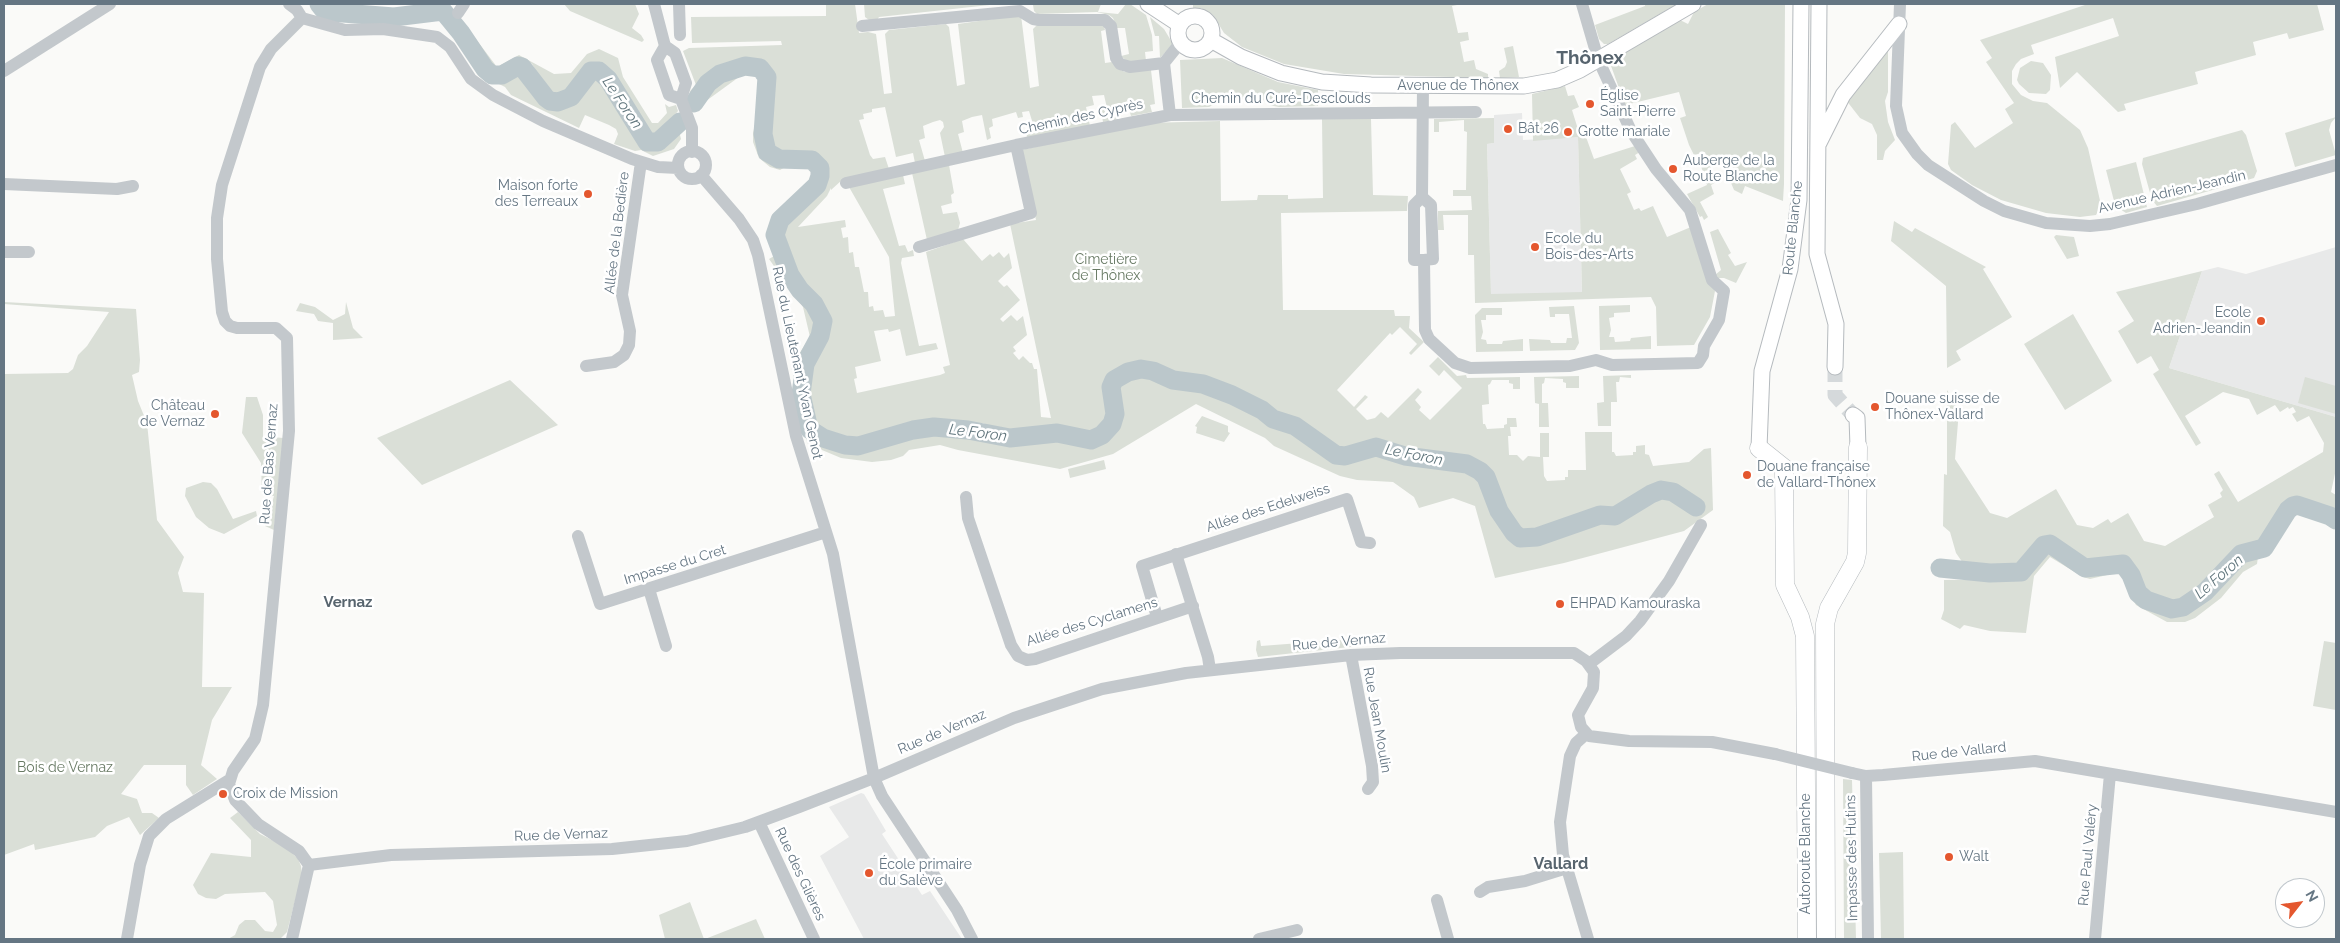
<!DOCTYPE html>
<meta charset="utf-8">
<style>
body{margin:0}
#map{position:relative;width:2340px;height:943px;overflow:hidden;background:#fafaf8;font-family:Raleway,sans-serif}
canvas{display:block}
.frame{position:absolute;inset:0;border:5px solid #657683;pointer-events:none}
.north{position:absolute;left:2275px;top:878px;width:50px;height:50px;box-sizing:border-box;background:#fff;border:1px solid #c1c8cd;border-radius:50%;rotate:60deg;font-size:14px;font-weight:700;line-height:20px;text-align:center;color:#657683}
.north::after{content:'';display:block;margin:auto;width:18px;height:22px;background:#e4572e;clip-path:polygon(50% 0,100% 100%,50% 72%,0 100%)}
</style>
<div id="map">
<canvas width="2340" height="943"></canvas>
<div class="frame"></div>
<div class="north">N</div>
</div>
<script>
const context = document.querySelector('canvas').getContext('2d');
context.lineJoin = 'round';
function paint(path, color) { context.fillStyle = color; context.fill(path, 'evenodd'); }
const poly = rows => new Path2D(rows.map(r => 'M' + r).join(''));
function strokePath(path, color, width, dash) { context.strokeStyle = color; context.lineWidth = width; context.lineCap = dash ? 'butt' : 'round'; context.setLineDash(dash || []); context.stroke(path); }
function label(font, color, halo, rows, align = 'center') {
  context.font = font + ' Raleway,sans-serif'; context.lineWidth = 5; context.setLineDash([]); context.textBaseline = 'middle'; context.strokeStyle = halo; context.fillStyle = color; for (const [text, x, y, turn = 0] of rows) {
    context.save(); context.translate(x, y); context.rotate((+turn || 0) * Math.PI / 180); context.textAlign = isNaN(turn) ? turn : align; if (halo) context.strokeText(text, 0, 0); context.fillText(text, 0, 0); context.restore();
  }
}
paint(poly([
 [1522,113,1523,140,1578,137,1582,293,1491,295,1487,144,1494,143,1494,115],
 [2336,247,2336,417,2169,368,2202,271,2218,267,2246,274],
 [861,793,864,794,886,831,882,834,922,895,930,891,962,939,864,939,820,856,849,837,829,807]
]), '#e8e9e9');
paint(poly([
 [564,4,635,4,639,14,632,28,641,35,644,40,642,42,570,11],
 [826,4,855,4,859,33,868,32,876,34,884,94,892,93,885,34,889,30,946,24,949,27,957,86,965,84,958,24,1021,15,1030,88,1039,86,1033,29,1037,25,1104,26,1105,30,1101,31,1105,63,1112,62,1118,69,1125,72,1151,70,1155,104,1150,105,1152,112,1131,116,1129,109,1119,111,1120,119,1103,122,1101,110,1107,108,1104,95,1092,96,1094,105,1086,107,1090,126,1027,139,1026,126,1033,124,1029,111,1022,112,1023,117,1018,118,1016,112,992,119,993,126,989,128,991,138,987,140,982,115,972,117,962,121,964,132,958,134,963,153,945,157,940,133,944,127,943,122,940,120,933,122,923,126,925,138,919,140,925,161,915,163,913,153,896,157,885,107,872,109,872,112,863,114,864,119,859,120,870,155,873,159,885,157,889,169,842,180,831,190,831,188,827,196,798,227,845,220,846,227,841,228,843,238,848,237,849,253,853,252,855,267,859,267,864,292,868,292,869,307,873,306,874,311,883,310,885,317,895,316,889,257,849,187,903,175,905,184,883,189,899,246,905,245,908,252,913,250,914,256,902,258,901,263,919,346,936,343,938,349,906,356,900,329,889,332,888,329,874,331,881,361,855,367,857,378,854,379,857,393,940,375,945,373,943,367,950,365,926,252,963,239,982,261,990,254,993,257,999,252,1004,258,1009,253,1012,268,998,281,1004,287,1007,285,1020,300,1000,319,1003,322,1011,315,1017,321,1023,316,1027,335,1013,347,1016,351,1013,353,1019,360,1023,356,1030,363,1032,363,1034,369,1037,369,1041,417,1051,418,1010,224,1036,220,1021,150,1147,123,1220,121,1221,201,1257,200,1258,195,1288,195,1288,199,1323,198,1322,119,1371,119,1373,195,1408,196,1407,211,1281,213,1283,310,1394,310,1395,316,1410,316,1409,328,1424,342,1411,355,1409,353,1417,344,1400,327,1392,335,1390,333,1337,390,1354,407,1365,395,1368,397,1356,409,1367,420,1375,418,1381,412,1388,418,1418,388,1422,392,1415,400,1421,407,1419,410,1430,420,1462,388,1444,370,1439,376,1429,366,1438,357,1457,376,1466,375,1467,378,1520,377,1520,389,1513,389,1513,384,1509,383,1509,380,1492,380,1490,384,1488,385,1489,404,1482,405,1483,424,1485,424,1487,429,1504,428,1504,425,1507,424,1507,418,1516,418,1517,427,1510,427,1511,436,1508,436,1509,455,1517,455,1523,461,1528,456,1540,457,1540,433,1549,433,1549,457,1543,457,1544,476,1547,481,1565,480,1565,477,1568,477,1568,470,1586,470,1585,432,1612,432,1612,452,1614,452,1616,456,1633,455,1633,452,1636,452,1636,446,1645,445,1645,454,1649,455,1653,466,1689,462,1704,449,1711,448,1713,510,1684,531,1564,563,1495,578,1475,506,1453,498,1419,508,1414,497,1393,482,1357,480,1340,476,1274,446,1265,438,1196,404,1113,454,1060,469,958,450,940,445,909,450,903,456,891,460,872,462,841,458,810,445,807,443,805,430,813,436,851,449,878,447,887,441,918,431,934,430,954,430,1013,441,983,423,976,427,955,425,927,425,861,442,844,441,825,435,810,422,805,391,806,372,816,352,804,364,796,388,791,366,810,337,803,307,769,259,774,256,768,240,772,222,786,204,812,182,812,168,785,167,780,170,770,167,759,158,753,142,753,133,760,105,761,78,755,73,739,77,695,109,690,91,696,85,683,51,689,48,782,45,781,41,692,43,691,17,826,16],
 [864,4,999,4,879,17,877,20,869,20,865,17],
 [1040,4,1101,4,1098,12,1118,14,1126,4,1130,4,1146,15,1152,35,1153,51,1145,52,1146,61,1129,63,1121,56,1129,54,1125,28,1117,28,1113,18,1109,15,1097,12,1037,14,1034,11,1033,5],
 [1193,4,1462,4,1452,6,1458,33,1468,32,1468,33,1469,40,1460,42,1464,62,1474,60,1476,69,1488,74,1488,78,1344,74,1284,64,1242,47,1224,33,1213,15,1201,8,1193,8],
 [1645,4,1677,4,1608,44,1604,44,1599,39,1595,25,1645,6],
 [1708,4,1785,4,1784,184,1783,201,1745,186,1742,194,1734,190,1729,178,1736,175,1730,158,1710,165,1716,182,1711,185,1714,194,1700,202,1708,217,1704,220,1702,216,1700,217,1687,194,1707,185,1701,166,1709,163,1705,152,1694,155,1689,145,1680,118,1686,116,1679,92,1625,105,1610,63,1613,59,1680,20,1688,24,1694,12],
 [2088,4,2317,4,2324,30,2289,39,2287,33,2253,42,2256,55,2195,72,2198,84,2124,104,2126,110,2118,112,2077,72,2060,88,2055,57,2119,36,2113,18,2031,45,2034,54,2021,59,2016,64,2012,71,2012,84,2021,95,2033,101,2047,103,2080,130,2088,148,2101,205,2096,215,2080,217,2046,213,2001,200,1972,185,1951,170,1948,164,1951,125,1955,122,1975,148,2013,123,2005,109,2014,103,1986,62,1992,58,1980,40],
 [1150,17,1164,29,1173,44,1160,58,1159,36,1155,36],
 [456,19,463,22,497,67,519,55,554,74,571,73,587,54,599,49,618,58,623,77,652,123,658,123,667,113,665,104,669,107,676,105,678,111,659,135,647,135,628,101,607,72,596,64,589,66,571,88,559,96,556,95,545,87,532,64,525,60,520,58,498,70,490,68],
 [1888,45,1888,92,1885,101,1888,122,1895,140,1885,151,1883,160,1877,160,1877,135,1872,124,1860,118,1846,100],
 [1513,46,1519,77,1500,78,1499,71,1505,67,1507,62,1504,48],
 [1222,58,1278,82,1318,90,1318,106,1279,107,1269,105,1262,99,1223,100,1209,107,1182,108,1180,60],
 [2031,61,2043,63,2051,75,2050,90,2046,94,2029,93,2019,84,2017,80,2020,68],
 [519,71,539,97,548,105,559,108,572,102,590,78,600,75,607,82,645,145,654,149,658,147,679,131,681,139,674,149,653,156,641,150,635,151,614,144,618,134,616,129,609,125,585,115,579,128,511,95,505,87,493,81],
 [1565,86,1568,96,1574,95,1579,107,1572,110,1577,126,1582,126,1594,159,1635,146,1640,152,1635,155,1637,159,1620,169,1631,192,1627,194,1634,210,1639,208,1641,211,1653,206,1667,237,1691,227,1715,291,1710,317,1694,345,1657,346,1656,307,1651,297,1475,303,1474,255,1468,255,1468,215,1443,215,1444,230,1438,230,1438,211,1472,210,1471,196,1453,196,1453,190,1466,190,1467,132,1464,131,1464,120,1439,122,1439,132,1434,132,1434,119,1494,118,1494,143,1487,144,1491,294,1582,292,1578,137,1533,141,1532,94],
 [2336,117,2331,123,2329,130,2336,155,2295,167,2285,133],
 [2242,130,2246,135,2257,171,2254,178,2157,206,2152,200,2142,164,2143,158],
 [2136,162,2147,207,2126,213,2117,207,2114,201,2106,170],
 [949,165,954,193,951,195,952,203,941,206,943,214,957,212,960,223,958,230,927,240,912,173],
 [1894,221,1912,232,1915,228,1986,267,1983,269,2012,317,1956,351,1961,360,1947,368,1946,286,1891,241],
 [1718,229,1731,253,1728,255,1735,266,1747,262,1736,283,1724,278,1716,278,1715,275,1721,270,1710,232],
 [2056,235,2074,237,2079,256,2067,259,2054,237],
 [2202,271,2169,368,2336,417,2336,469,2331,492,2336,495,2336,513,2301,500,2290,500,2264,543,2258,546,2243,548,2213,579,2190,599,2174,604,2147,596,2124,561,2114,559,2085,565,2060,544,2049,540,2039,544,2020,569,1965,566,1956,553,1950,532,1943,526,1944,474,1947,475,1947,390,1959,410,1955,459,1990,513,2007,518,2056,489,2077,525,2093,528,2108,519,2111,523,2128,513,2144,541,2165,546,2214,517,2208,505,2222,497,2220,493,2223,490,2214,474,2219,471,2238,502,2323,452,2324,443,2309,416,2297,422,2292,414,2296,412,2293,407,2289,409,2288,407,2280,412,2275,405,2257,415,2249,399,2223,392,2185,416,2201,443,2196,446,2153,374,2159,370,2151,356,2137,364,2118,331,2134,321,2116,292],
 [4,302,136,309,140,360,139,372,132,375,138,401,147,423,157,520,184,557,178,573,183,592,204,593,202,687,232,687,212,720,201,765,217,779,193,795,186,785,186,765,144,765,121,794,137,799,142,813,152,813,159,818,140,835,129,817,107,826,95,837,35,850,34,844,4,855,4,374,68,373,73,369,78,355,87,346,109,312,4,304],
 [346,302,353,328,363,338,333,340,333,323,318,321,314,314,296,311,300,303,315,307,333,320,345,314],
 [1630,305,1630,312,1614,313,1614,317,1609,318,1611,330,1609,337,1614,337,1615,342,1630,341,1631,338,1651,336,1651,349,1600,350,1599,306],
 [1574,306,1579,343,1575,350,1530,351,1529,339,1550,340,1551,343,1566,343,1567,338,1572,338,1569,314,1555,314,1555,317,1550,317,1549,307],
 [1482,308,1502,308,1502,315,1486,315,1486,320,1481,320,1483,332,1481,339,1486,340,1487,344,1502,344,1503,341,1523,339,1523,351,1476,352,1475,315],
 [2073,314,2112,381,2065,410,2024,344],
 [1631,375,1631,378,1620,377,1619,382,1616,382,1617,402,1611,402,1611,426,1598,426,1597,403,1604,402,1603,376],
 [1579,376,1579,388,1566,388,1566,383,1563,382,1563,379,1545,378,1544,383,1542,384,1542,403,1548,403,1549,427,1539,427,1539,404,1535,403,1534,377],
 [2305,377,2336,386,2336,414,2298,403],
 [510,380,558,425,422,485,377,438],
 [246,397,257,397,263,415,263,436,283,438,274,530,265,526,274,496,262,495,261,463,242,433],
 [1202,416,1228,426,1228,432,1230,433,1224,442,1196,433,1197,427,1195,426],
 [1104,460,1106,469,1070,478,1068,469],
 [203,482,211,483,217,489,233,519,256,511,257,516,224,534,209,528,196,517,185,496,186,488],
 [2046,549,2050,549,2087,573,2096,574,2114,568,2124,569,2129,576,2131,586,2140,599,2154,608,2170,612,2180,611,2198,603,2210,594,2242,560,2258,557,2257,564,2243,572,2221,598,2195,618,2185,622,2167,622,2136,605,2120,572,2090,579,2083,577,2050,557,2034,576,2026,633,1990,631,1964,625,1960,629,1941,619,1944,610,1944,580,2019,579],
 [1357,636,1360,636,1361,645,1359,646,1258,657,1256,650,1257,641,1260,640,1261,646,1352,639],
 [2324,641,2336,643,2336,710,2313,706],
 [1843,779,1852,780,1856,939,1844,939],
 [238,812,260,834,288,848,298,859,301,866,302,874,287,932,280,939,228,939,235,935,239,925,245,920,255,920,265,931,273,932,277,925,273,901,265,892,225,894,216,899,206,898,198,894,193,885,211,853,251,857,251,840,230,818],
 [1903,852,1904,939,1881,939,1879,853],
 [690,902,704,939,665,939,659,915],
 [756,919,765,939,705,939,728,930]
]), '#dadfd7');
strokePath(poly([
 [319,4,323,9,330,12,394,17,443,11,461,33,485,69,492,75,502,75,518,66,522,67,546,98,550,101,558,102,571,97,591,71,599,71,608,79,647,142,658,142,680,122],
 [694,103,708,83,720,74,745,66,760,68,767,77,763,134,767,152,779,159,812,160,820,168,820,176,817,185,780,220,775,235,790,275,800,290,814,304,823,321,820,336,805,364,801,394,809,429,823,438,845,445,858,446,913,430,934,427,968,430,1010,438,1057,433,1091,440,1102,435,1112,424,1115,414,1111,387,1114,380,1128,372,1141,369,1153,371,1173,380,1203,384,1232,395,1262,410,1273,419,1295,426,1336,455,1345,456,1376,447,1405,456,1467,464,1480,471,1486,477,1499,511,1514,533,1520,538,1537,537,1600,515,1615,516,1651,494,1661,490,1673,492,1696,507],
 [1940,568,1990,573,2021,572,2044,545,2050,544,2085,568,2123,564,2131,575,2138,593,2146,600,2172,609,2183,607,2205,592,2241,554,2264,548,2288,510,2293,506,2297,505,2330,516,2336,520]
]), '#bbc7cb', 19);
strokePath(poly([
 [1835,367,1835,395,1853,415]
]), '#d5d9db', 15, [15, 8]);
const major = poly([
 [1148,4,1180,25],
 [1819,4,1817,254,1836,324,1835,367],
 '1178 33a17 17 0 1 1 34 0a17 17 0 1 1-34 0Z',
 [1211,40,1241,57,1281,73,1322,82,1371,85,1524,86,1557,80,1580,70,1693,4],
 [1819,143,1843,95,1899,24],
 [1853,415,1857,418,1858,447],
 [1759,448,1762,371,1790,269,1799,200,1801,4]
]);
const highway = poly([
 [1759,448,1784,468,1785,585,1800,617,1805,636,1807,939],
 [1826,939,1825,624,1829,608,1855,562,1857,553,1858,447]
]);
strokePath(major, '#b5babe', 17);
strokePath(highway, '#b4b9bd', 19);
strokePath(poly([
 [289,4,297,10,302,18],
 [654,4,665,46,675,53,686,83,681,99,692,128,692,152],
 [679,4,680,35],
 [1900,4,1896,106,1902,133,1917,154,1928,165,1984,201,2004,211,2046,223,2090,226,2110,224,2197,204,2336,165],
 [458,13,464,4],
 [302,18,345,30,383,29,437,37,450,47,471,79,493,95,543,121,632,159,658,167,678,168],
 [862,26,1020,11,1033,19,1039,20,1105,20,1111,26,1116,58,1120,64,1130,67,1164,63],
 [665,46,657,60,669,95,681,99],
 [4,71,110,4],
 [1423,86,1422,197,1414,205,1414,260,1424,260,1425,330,1429,339,1455,363,1470,368,1570,366,1596,360,1612,365,1698,363,1703,355,1704,346,1719,320,1724,291,1712,280,1690,210,1656,169,1631,131,1598,59,1582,4],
 [1170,115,1476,112],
 '678 165a14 14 0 1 1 28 0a14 14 0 1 1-28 0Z',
 [701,175,739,219,753,240,758,255,796,436,833,554,874,778,882,796,957,910,972,939],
 [846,183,1016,145,1170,115,1164,63,1181,42],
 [4,184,117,189,133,186],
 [1422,197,1431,205,1433,259,1424,260],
 [919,247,1031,213,1016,145],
 [4,252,29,252],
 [586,366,614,362,624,355,629,345,630,331,622,295,641,162],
 [966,497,968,518,1011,645,1018,656,1027,660,1035,659,1193,606],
 [578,536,600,604,826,532],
 [1176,554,1208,657,1210,670],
 [649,589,666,646],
 [1157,617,1142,566,1347,499,1361,542,1370,543],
 [1351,655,1372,766,1373,782,1368,789],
 [1589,664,1626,636,1640,621,1669,581,1701,525],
 [1586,734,1576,743,1570,756,1560,822,1563,855,1588,939],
 [1852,773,1866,776,1883,775,2035,761,2336,812],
 [1866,776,1868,939],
 [759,822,814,939],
 [309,865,391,855,612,849,687,841,745,827,799,807,874,778,1014,718,1102,689,1186,673,1351,655,1400,653,1574,653,1586,661,1594,672,1593,688,1578,715,1581,727,1589,736,1629,741,1712,742,1775,754],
 [1480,892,1488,887,1525,881,1567,868],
 [1437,900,1448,939],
 [127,939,140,865,149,836,166,819,229,780],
 [292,939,309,865,299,851,258,824,235,800,229,784,233,771,255,739,263,705,289,431,287,338,276,328,237,328,230,326,225,321,222,312,217,259,217,218,222,185,260,67,271,49,302,18],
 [1259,939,1297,930],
 [2095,939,2110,774]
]), '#c3c8cc', 12);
strokePath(major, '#fff', 15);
strokePath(highway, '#fff', 18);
strokePath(poly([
 [1775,754,1852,773]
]), '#c3c8cc', 12);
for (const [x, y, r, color] of [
 [1590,104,5,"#e4572e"],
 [1508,129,5,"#e4572e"],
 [1568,132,5,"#e4572e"],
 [1673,169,5,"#e4572e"],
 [588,194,5,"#e4572e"],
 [1535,247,5,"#e4572e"],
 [2261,321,5,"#e4572e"],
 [1875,407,5,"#e4572e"],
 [215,414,5,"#e4572e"],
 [1747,475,5,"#e4572e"],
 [1560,604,5,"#e4572e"],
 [223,794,5,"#e4572e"],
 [1949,857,5,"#e4572e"],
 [869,873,5,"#e4572e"]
]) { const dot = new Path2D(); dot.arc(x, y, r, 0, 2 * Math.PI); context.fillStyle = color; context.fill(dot); strokePath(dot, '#fff', 2); }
label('14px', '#657683', '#fff', [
 ["Avenue de Thônex",1458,86],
 ["Chemin du Curé-Desclouds",1281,99],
 ["Chemin des Cyprès",1081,117,-12],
 ["Avenue Adrien-Jeandin",2172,192,-13],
 ["Route Blanche",1793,228,-84],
 ["Allée de la Bedière",617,233,-83],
 ["Rue du Lieutenant Yvan Genot",797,363,78],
 ["Rue de Bas Vernaz",269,464,-86],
 ["Allée des Edelweiss",1268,508,-18],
 ["Impasse du Cret",675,565,-17],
 ["Allée des Cyclamens",1092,622,-17],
 ["Rue de Vernaz",1339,642,-5],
 ["Rue Jean Moulin",1377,720,80],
 ["Rue de Vernaz",942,732,-23],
 ["Rue de Vallard",1959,752,-6],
 ["Rue de Vernaz",561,835,-2],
 ["Autoroute Blanche",1806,854,-90],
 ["Rue Paul Valéry",2088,855,-85],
 ["Impasse des Hutins",1852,858,-91],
 ["Rue des Glières",800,874,65]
]);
label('14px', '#657683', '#fff', [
 ["Église",1600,96],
 ["Saint-Pierre",1600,112],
 ["Bât 26",1518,129],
 ["Grotte mariale",1578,132],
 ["Auberge de la",1683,161],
 ["Route Blanche",1683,177],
 ["Maison forte",578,186,"right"],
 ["des Terreaux",578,202,"right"],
 ["Ecole du",1545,239],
 ["Bois-des-Arts",1545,255],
 ["Ecole",2251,313,"right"],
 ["Adrien-Jeandin",2251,329,"right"],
 ["Douane suisse de",1885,399],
 ["Thônex-Vallard",1885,415],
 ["Château",205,406,"right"],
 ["de Vernaz",205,422,"right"],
 ["Douane française",1757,467],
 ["de Vallard-Thônex",1757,483],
 ["EHPAD Kamouraska",1570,604],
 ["Croix de Mission",233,794],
 ["Walt",1959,857],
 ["École primaire",879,865],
 ["du Salève",879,881]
], 'left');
label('14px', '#687a64', '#fff', [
 ["Cimetière",1106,260],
 ["de Thônex",1106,276],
 ["Bois de Vernaz",65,768]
]);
label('italic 15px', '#60757c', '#fff', [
 ["Le Foron",622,103,56],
 ["Le Foron",978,433,7],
 ["Le Foron",1414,455,11],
 ["Le Foron",2219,577,-41]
]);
label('bold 15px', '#57646e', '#fff', [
 ["Vernaz",348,602]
]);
label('bold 16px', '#57646e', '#fff', [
 ["Vallard",1561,864]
]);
label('bold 19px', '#57646e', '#fff', [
 ["Thônex",1590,58]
]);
</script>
